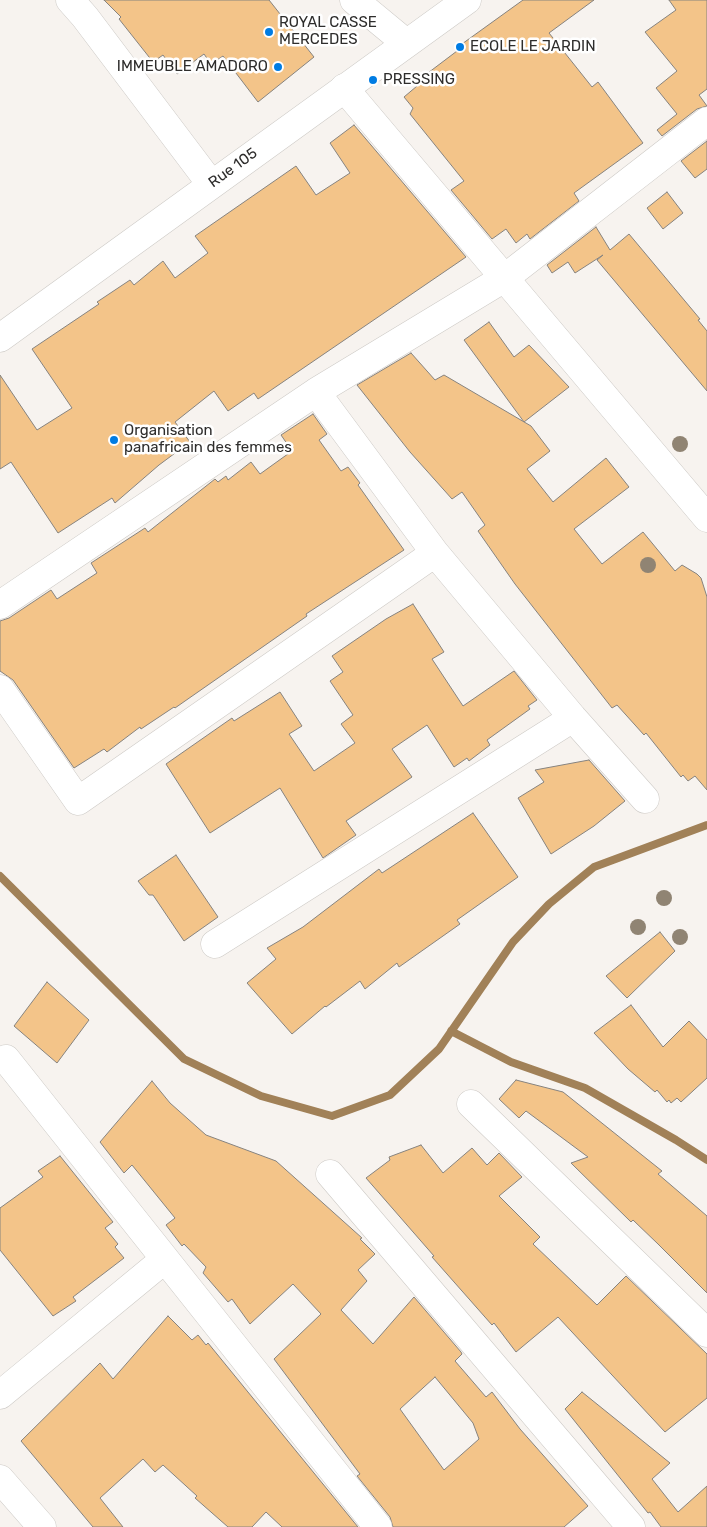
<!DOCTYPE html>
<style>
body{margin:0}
canvas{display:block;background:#f7f3ef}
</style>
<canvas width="707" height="1527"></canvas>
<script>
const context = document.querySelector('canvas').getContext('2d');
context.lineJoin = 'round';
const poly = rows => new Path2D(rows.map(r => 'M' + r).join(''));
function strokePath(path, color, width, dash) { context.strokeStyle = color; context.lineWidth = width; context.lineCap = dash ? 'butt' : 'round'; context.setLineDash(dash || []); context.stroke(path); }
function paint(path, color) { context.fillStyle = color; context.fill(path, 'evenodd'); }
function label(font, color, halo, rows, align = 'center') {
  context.font = font + ' Rubik,sans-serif'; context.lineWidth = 5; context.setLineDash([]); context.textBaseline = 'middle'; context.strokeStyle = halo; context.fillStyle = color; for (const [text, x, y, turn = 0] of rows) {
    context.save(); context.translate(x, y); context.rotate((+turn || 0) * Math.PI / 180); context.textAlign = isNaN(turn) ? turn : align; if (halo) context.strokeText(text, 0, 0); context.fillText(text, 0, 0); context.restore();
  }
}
strokePath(poly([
 [0,876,184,1059,261,1096,332,1116,390,1095,439,1049,513,942,549,904,594,867,707,825],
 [451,1031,511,1062,585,1088,676,1140,707,1160]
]), '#a18158', 8);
const building = poly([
 [104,0,269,0,314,57,258,102,223,56,211,64,204,54,177,74,163,55,153,62,119,19,121,17,104,0],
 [523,0,594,0,549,33,592,87,598,82,643,143,574,193,579,201,530,239,527,234,516,243,506,229,492,239,451,190,464,181,410,114,413,108,404,97,417,86,416,82,457,51,455,49,523,0],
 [669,0,707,0,707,89,699,95,707,106,697,109,662,136,657,130,677,114,656,88,677,71,645,32,676,10,669,0],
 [354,125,466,257,258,399,254,393,228,411,214,391,175,422,190,442,159,465,115,503,112,498,58,533,11,462,0,469,0,375,37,430,72,408,32,349,99,304,97,302,130,280,134,285,163,261,175,278,208,253,195,236,296,166,316,195,350,173,330,143,354,125],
 [707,141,707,169,695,178,681,161,707,141],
 [667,192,683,213,663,229,647,208,667,192],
 [596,227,610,250,629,234,700,319,698,320,707,331,707,391,597,260,603,255,575,273,568,262,552,273,547,265,596,227],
 [489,322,514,357,529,345,569,387,524,422,464,340,489,322],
 [411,353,435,380,444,375,531,426,550,451,527,469,553,502,606,458,629,487,574,529,602,564,643,532,675,571,682,565,697,574,701,578,707,597,707,790,695,776,688,781,683,775,681,777,646,733,644,735,617,705,612,708,515,584,478,531,485,525,462,492,452,499,410,452,357,385,411,353],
 [313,414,327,434,319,440,341,471,348,467,360,483,358,485,404,550,306,614,307,616,175,708,174,707,141,729,140,727,107,752,104,749,74,768,13,680,0,671,0,621,9,618,51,590,57,599,97,573,91,563,145,528,148,532,215,479,218,482,226,476,228,480,251,462,260,474,292,451,281,435,313,414],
 [413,604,444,652,432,659,463,706,514,671,537,700,528,706,530,709,487,740,490,745,469,761,467,758,454,767,427,725,392,749,412,777,346,821,356,835,323,858,280,788,210,833,166,764,232,718,234,721,280,692,302,726,289,734,314,771,355,743,341,724,353,715,330,681,343,672,332,656,386,619,413,604],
 [589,760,625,801,594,826,551,854,518,798,544,782,535,770,589,760],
 [473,813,518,877,457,920,460,924,399,967,397,963,365,989,360,981,326,1007,325,1006,292,1034,247,983,276,959,267,948,303,927,379,869,382,873,473,813],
 [176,855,218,917,184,941,153,895,149,895,138,881,176,855],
 [660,932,675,951,627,998,606,976,660,932],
 [47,982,89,1020,57,1063,14,1026,47,982],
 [631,1005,663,1047,689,1021,707,1040,707,1078,681,1102,677,1098,671,1103,669,1100,667,1102,657,1090,655,1092,628,1069,594,1033,631,1005],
 [516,1080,563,1092,662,1171,658,1174,707,1216,707,1293,658,1244,633,1220,631,1222,571,1163,588,1157,526,1111,519,1118,499,1099,516,1080],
 [152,1081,170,1103,206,1135,276,1161,362,1238,360,1239,375,1254,358,1270,367,1281,341,1310,373,1344,414,1297,461,1352,462,1354,455,1361,486,1397,492,1392,520,1429,588,1506,564,1527,393,1527,390,1517,357,1476,360,1474,274,1359,321,1314,293,1284,250,1324,232,1299,228,1302,203,1273,206,1267,184,1244,182,1246,166,1225,175,1218,132,1165,124,1173,100,1142,152,1081],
 [435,1377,473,1423,479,1439,444,1470,400,1409,435,1377],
 [421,1145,443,1173,472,1148,487,1165,499,1153,522,1177,499,1196,540,1237,533,1244,597,1305,626,1276,707,1354,707,1398,665,1432,558,1317,516,1352,494,1323,492,1325,432,1257,434,1256,366,1178,390,1160,389,1157,421,1145],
 [60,1156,113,1222,105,1228,118,1244,115,1247,124,1258,73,1297,76,1301,53,1316,0,1250,0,1208,43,1177,38,1171,60,1156],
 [168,1316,192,1340,198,1335,206,1345,208,1343,358,1527,282,1527,266,1512,252,1527,228,1527,195,1498,197,1496,163,1465,155,1472,143,1459,100,1498,123,1527,93,1527,21,1441,100,1363,113,1379,168,1316],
 [582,1392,670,1463,652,1479,678,1512,707,1486,707,1527,661,1527,650,1512,648,1513,565,1409,582,1392]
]);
paint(building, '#f3c489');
strokePath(building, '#86837f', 1);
const street = poly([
 [70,0,85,17,211,184],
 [354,0,406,43],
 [344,88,707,518],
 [316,392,435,553],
 [0,605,316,392,506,277,707,121],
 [0,689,78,801,435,553,573,718,645,799],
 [215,944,573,718],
 [6,1059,378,1527],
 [471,1104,707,1333],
 [330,1174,631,1527],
 [0,1395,165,1259],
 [0,1479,42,1527]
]);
const secondary = poly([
 [0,338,467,0]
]);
strokePath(street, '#cdcac6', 29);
strokePath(secondary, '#cdcac6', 29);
strokePath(street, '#fff', 28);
strokePath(secondary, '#fff', 28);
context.fillStyle = '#908473';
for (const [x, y] of [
 [680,444],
 [648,565],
 [664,898],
 [638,927],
 [680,937]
]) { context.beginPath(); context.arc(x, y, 8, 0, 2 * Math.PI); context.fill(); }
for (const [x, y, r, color] of [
 [269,32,5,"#007ce3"],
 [460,47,5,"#007ce3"],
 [278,67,5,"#007ce3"],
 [373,80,5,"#007ce3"],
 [114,440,5,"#007ce3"]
]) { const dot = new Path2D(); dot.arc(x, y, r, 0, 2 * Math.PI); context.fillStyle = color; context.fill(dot); strokePath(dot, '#fff', 2); }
label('15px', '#2e2d2c', '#fff', [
 ["ROYAL CASSE",279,23],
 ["MERCEDES",279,40],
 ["ECOLE LE JARDIN",470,47],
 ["IMMEUBLE AMADORO",268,67,"right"],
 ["PRESSING",383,80],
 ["Organisation",124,431],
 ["panafricain des femmes",124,448]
], 'left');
label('15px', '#2e2d2c', '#fff', [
 ["Rue 105",233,168,-36]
]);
</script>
